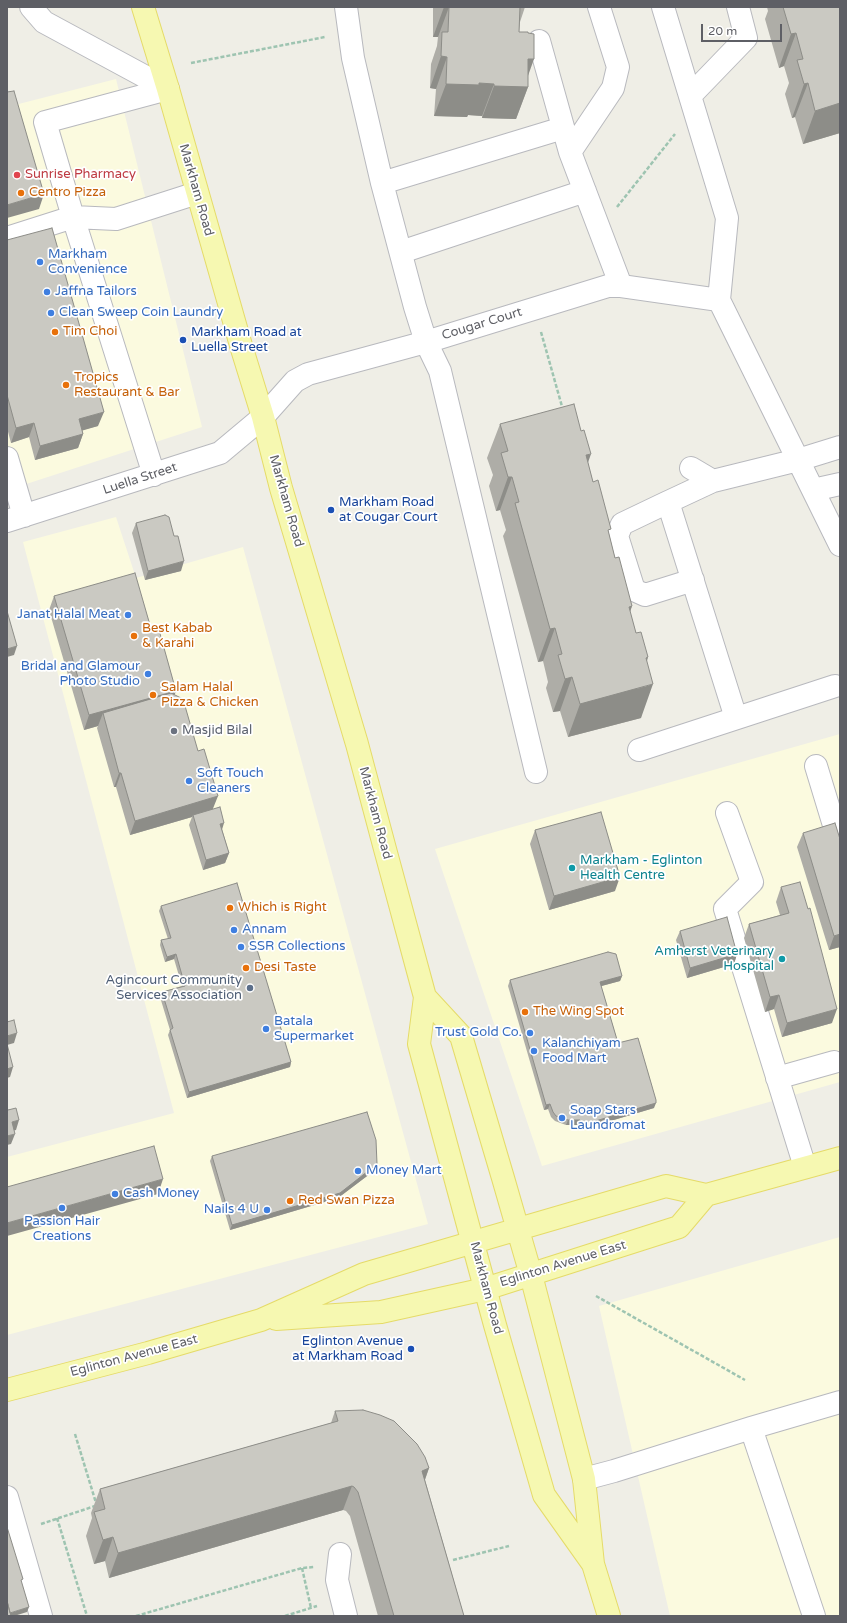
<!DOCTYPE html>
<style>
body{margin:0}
#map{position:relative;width:847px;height:1623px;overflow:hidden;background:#efeee6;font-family:"Varela Round",sans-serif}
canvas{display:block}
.frame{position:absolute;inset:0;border:8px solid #5e5f65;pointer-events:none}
.scale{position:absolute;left:701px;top:24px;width:81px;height:18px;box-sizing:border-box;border:2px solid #5e5f65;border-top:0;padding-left:5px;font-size:12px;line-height:14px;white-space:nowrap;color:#5e5f65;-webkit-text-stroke:3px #fff;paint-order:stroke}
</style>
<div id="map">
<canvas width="847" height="1623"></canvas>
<div class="frame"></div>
<div class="scale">20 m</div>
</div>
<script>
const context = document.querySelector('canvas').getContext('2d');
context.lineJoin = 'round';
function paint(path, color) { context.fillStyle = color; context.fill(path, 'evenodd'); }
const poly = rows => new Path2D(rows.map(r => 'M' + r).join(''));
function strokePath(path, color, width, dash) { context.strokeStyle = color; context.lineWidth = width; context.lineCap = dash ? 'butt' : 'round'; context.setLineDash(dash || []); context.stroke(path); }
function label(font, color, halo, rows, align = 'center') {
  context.font = font + ' "Varela Round",sans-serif'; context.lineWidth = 3.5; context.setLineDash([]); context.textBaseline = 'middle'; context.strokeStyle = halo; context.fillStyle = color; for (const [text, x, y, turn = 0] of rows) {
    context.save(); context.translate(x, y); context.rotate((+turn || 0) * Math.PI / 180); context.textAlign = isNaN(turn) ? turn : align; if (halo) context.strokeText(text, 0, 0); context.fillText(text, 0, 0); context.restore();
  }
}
paint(poly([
 [116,79,202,427,17,487,7,450,7,107],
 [116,517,136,578,243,547,428,1224,7,1335,7,1157,174,1113,23,542],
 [840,734,840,1082,542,1166,435,849],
 [840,1237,840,1616,670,1616,599,1306]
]), '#fbfadf');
const minor = poly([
 [31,7,44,22,168,89],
 [346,7,353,58,382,183,415,307,426,342,440,371,536,772],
 [663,7,727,218,719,300,840,545],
 [539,41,570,152,621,286],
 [690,96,746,38,738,7],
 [570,152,613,88,618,67,599,7],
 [382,183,563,128],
 [7,238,73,217,116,219,197,193],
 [401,252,585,191],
 [7,458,24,516],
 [691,468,713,481,798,460,840,447],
 [154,475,73,217,45,122,168,89],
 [713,481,668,502,736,718],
 [813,490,840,484],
 [668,502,622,524,617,536,634,590,645,595,693,580],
 [7,521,220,453,263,417,295,381,308,374,426,342,608,286,621,286,719,300],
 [639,750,835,686],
 [816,766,840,845],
 [727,813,752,882,725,909,805,1167],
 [777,1078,834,1062],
 [751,1428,814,1616],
 [584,1479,614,1471,751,1428,840,1402],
 [7,1497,41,1616],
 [340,1554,337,1580,346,1616]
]);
const major = poly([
 [143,7,168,89,242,349,263,417,281,488,357,744,385,849,425,997,419,1044,495,1325,544,1495,593,1564],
 [425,997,461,1036,503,1178,531,1275,584,1479,593,1564,609,1616],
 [276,1319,381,1312,485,1289,679,1227,706,1195],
 [7,1390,148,1353,261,1320,364,1274,666,1186,706,1195,840,1158]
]);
strokePath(minor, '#b8b9be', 24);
strokePath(major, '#e5db68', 24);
strokePath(poly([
 [191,63,325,37],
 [617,207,675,134],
 [541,332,563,410],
 [596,1296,745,1380],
 [75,1434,96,1503],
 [57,1518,87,1616],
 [41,1524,95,1506],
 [453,1560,509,1546],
 [302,1568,311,1608],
 [136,1616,302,1568,314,1567],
 [285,1616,317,1606]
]), '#9ec4b1', 2.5, [4, 2]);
strokePath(minor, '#fff', 22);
strokePath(major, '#f6f8b1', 22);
paint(poly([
 [433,7,525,7,520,22,519,32,528,75,528,87,516,119,482,118,482,116,468,115,467,117,434,116,436,89,430,88,431,64,437,46,438,37,433,37],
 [767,7,840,7,840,133,803,144,795,117,792,118,785,94,789,83,784,66,779,68,765,19,768,11],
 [7,240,98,426,82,430,83,434,78,448,35,460,29,437,11,443,7,428],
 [500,424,588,463,593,482,609,534,615,558,632,606,630,612,636,633,648,657,647,661,641,718,568,737,560,711,553,712,546,688,548,682,543,661,538,662,503,536,506,530,500,510,496,511,489,486,493,475,487,458],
 [136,523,181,571,145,580,132,533],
 [54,596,152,632,176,691,174,695,213,809,222,829,229,853,225,863,203,870,189,825,192,817,130,835,116,787,114,787,97,728,98,726,84,730,49,610],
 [535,830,615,891,549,910,530,844],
 [803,833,840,947,829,950,797,847],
 [781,887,832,1023,782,1037,774,1009,765,1012,744,938,749,924,780,915,776,902],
 [161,906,291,1062,290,1067,187,1098,168,1035,170,1030,160,997,162,992,182,986,174,959,165,962,160,945,161,940,168,939,159,911],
 [680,931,737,954,734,964,687,978,676,940],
 [622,976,620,981,601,986,618,1043,654,1108,580,1130,578,1125,566,1125,555,1121,551,1117,548,1109,544,1110,508,986,510,980],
 [212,1156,375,1170,338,1198,230,1230,210,1161],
 [335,1411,429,1468,425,1480,464,1616,378,1616,350,1516,346,1511,343,1510,109,1578,105,1561,94,1564,86,1536,92,1518,91,1513,100,1489,331,1423]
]), '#aeada7');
paint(poly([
 [444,7,449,7,438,37,433,37],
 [796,33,784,66,779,68,791,34],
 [441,56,447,57,436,89,430,88],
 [528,59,534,59,524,87,528,87,516,119,482,118,494,86],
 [479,83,494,84,482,116,468,115,467,117,434,116,446,84],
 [808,83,795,117,792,118,804,84],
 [840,103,840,133,803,144,815,111],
 [44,194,39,209,7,218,7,205],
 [104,412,98,426,74,433,79,419],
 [34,423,29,437,11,443,16,428],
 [83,434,78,448,35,460,40,446],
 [591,454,579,488,586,455],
 [508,477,512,477,500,510,496,511],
 [184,561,181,571,145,580,148,571],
 [632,606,620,640,629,607],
 [555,628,543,661,538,662,550,629],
 [17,646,14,655,7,657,7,649],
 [648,657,637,689,653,684,641,718,568,737,580,704,646,658],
 [572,677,560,711,553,712,565,679],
 [176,691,171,705,103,713,98,726,84,730,89,715],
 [119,773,121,773,116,787,114,787],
 [218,796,212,811,193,815,192,817,130,835,135,821],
 [224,823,221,833,220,824],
 [229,853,225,863,203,870,206,860],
 [620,877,615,891,549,910,554,896],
 [840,934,840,947,829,950,834,936],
 [176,954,174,959,165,962,167,957],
 [737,954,734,964,687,978,690,968],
 [622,976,620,981,598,987,600,982],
 [779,995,774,1009,765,1012,770,997],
 [837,1009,832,1023,782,1037,787,1023],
 [17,1033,14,1043,7,1045,7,1036],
 [291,1062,290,1067,187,1098,189,1092],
 [13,1067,10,1077,7,1078,7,1069],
 [656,1103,654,1108,580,1130,582,1125],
 [550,1104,548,1109,544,1110,546,1105],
 [19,1120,16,1130,8,1132,12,1122],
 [568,1120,580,1120,578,1125,566,1125],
 [15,1134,11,1144,7,1145,7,1136],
 [377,1164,375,1170,338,1198,230,1230,232,1225],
 [163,1179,158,1194,7,1236,7,1223],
 [429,1468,420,1493,422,1471],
 [352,1486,343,1510,109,1578,118,1553],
 [113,1537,105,1561,94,1564,103,1540],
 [29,1607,27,1612,14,1616,7,1616,7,1614]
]), '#8d8d88');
const building = poly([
 [449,7,520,7,519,32,528,32,528,33,534,34,534,59,528,59,528,87,494,86,494,84,479,83,479,85,446,84,447,57,441,56,442,32,448,32,449,7],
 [783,7,840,7,840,103,815,111,808,83,804,84,797,60,803,59,796,33,791,34,783,7],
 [14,91,44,194,7,205,7,92,14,91],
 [52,228,104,412,79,419,83,434,40,446,34,423,16,428,7,395,7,240,52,228],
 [574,404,581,431,584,430,591,454,586,455,593,482,598,480,611,529,608,530,615,558,619,557,632,606,629,607,636,633,641,632,648,657,646,658,653,684,580,704,572,677,565,679,558,655,562,654,555,628,550,629,515,503,519,502,512,477,508,477,501,453,508,451,500,424,574,404],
 [165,515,169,517,174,536,178,536,184,561,148,571,136,523,165,515],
 [135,573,152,632,159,630,176,691,89,715,54,596,135,573],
 [7,611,17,646,7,649,7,611],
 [171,693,183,699,198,751,204,749,218,796,135,821,121,773,119,773,103,713,171,693],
 [220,807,224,823,220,824,229,853,206,860,193,815,220,807],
 [601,812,620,877,554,896,535,830,601,812],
 [835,823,840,839,840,934,834,936,803,833,835,823],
 [800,882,808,909,810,908,837,1009,787,1023,779,995,770,997,749,924,789,913,781,887,800,882],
 [237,883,291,1062,189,1092,170,1030,173,1028,162,992,185,986,176,954,167,957,161,940,171,938,161,906,237,883],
 [727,917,737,954,690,968,680,931,727,917],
 [608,952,616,954,622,976,600,982,618,1043,638,1038,656,1100,656,1103,582,1125,580,1120,568,1120,556,1116,553,1112,550,1104,546,1105,510,980,608,952],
 [14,1020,17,1033,7,1036,7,1022,14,1020],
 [7,1044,13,1067,7,1069,7,1044],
 [7,1108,8,1110,16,1108,19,1120,12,1122,15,1134,7,1136,7,1108],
 [367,1112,376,1140,377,1164,340,1193,232,1225,212,1156,367,1112],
 [154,1146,163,1179,7,1223,7,1187,154,1146],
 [363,1410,380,1415,394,1421,417,1444,425,1457,429,1468,422,1471,464,1616,394,1616,358,1492,354,1487,352,1486,118,1553,113,1537,103,1540,94,1512,105,1509,100,1489,338,1421,335,1411,363,1410],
 [7,1527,23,1579,21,1580,29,1607,10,1613,7,1601,7,1527],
 [7,1601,11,1616,7,1616,7,1601]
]);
paint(building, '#cac9c2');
strokePath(building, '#8d8d88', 1);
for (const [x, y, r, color] of [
 [17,175,4,"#e0444e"],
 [21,193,4,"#e8710a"],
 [40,262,4,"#3f7fe0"],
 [47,292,4,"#3f7fe0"],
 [51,313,4,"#3f7fe0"],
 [55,332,4,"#e8710a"],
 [183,340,4,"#1a4fb4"],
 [66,385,4,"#e8710a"],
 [331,510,4,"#1a4fb4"],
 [128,615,4,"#3f7fe0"],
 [134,636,4,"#e8710a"],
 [148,674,4,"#3f7fe0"],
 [153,695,4,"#e8710a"],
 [174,731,4,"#6b7280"],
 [189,781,4,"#3f7fe0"],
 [572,868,4,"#0f9aa8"],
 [230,908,4,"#e8710a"],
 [234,930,4,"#3f7fe0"],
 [241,947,4,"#3f7fe0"],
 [782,959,4,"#0f9aa8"],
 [246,968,4,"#e8710a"],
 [250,988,4,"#5c6f8a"],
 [525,1012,4,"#e8710a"],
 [266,1029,4,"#3f7fe0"],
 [530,1033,4,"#3f7fe0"],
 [534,1051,4,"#3f7fe0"],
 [562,1118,4,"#3f7fe0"],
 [358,1171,4,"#3f7fe0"],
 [115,1194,4,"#3f7fe0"],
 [290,1201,4,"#e8710a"],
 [62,1208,4,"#3f7fe0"],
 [267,1210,4,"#3f7fe0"],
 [411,1349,4,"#1a4fb4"]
]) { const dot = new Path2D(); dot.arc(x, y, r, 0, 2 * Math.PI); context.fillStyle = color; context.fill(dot); strokePath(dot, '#fff', 1.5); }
label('13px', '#be3a42', '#fff', [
 ["Sunrise Pharmacy",25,175]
], 'left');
label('13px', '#5e5f65', '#fff', [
 ["Markham Road",196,190,74],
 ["Cougar Court",482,324,-17],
 ["Luella Street",140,479,-18],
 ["Markham Road",286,501,74],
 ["Markham Road",375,813,75],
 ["Eglinton Avenue East",563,1264,-17],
 ["Markham Road",486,1288,75],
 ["Eglinton Avenue East",134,1356,-15]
]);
label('13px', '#c56008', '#fff', [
 ["Centro Pizza",29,193],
 ["Tim Choi",63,332],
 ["Tropics",74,378],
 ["Restaurant & Bar",74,393],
 ["Best Kabab",142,629],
 ["& Karahi",142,644],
 ["Salam Halal",161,688],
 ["Pizza & Chicken",161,703],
 ["Which is Right",238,908],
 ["Desi Taste",254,968],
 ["The Wing Spot",533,1012],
 ["Red Swan Pizza",298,1201]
], 'left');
label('13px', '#366cbe', '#fff', [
 ["Markham",48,255],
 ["Convenience",48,270],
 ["Jaffna Tailors",55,292],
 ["Clean Sweep Coin Laundry",59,313],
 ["Janat Halal Meat",120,615,"right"],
 ["Bridal and Glamour",140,667,"right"],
 ["Photo Studio",140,682,"right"],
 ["Soft Touch",197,774],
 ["Cleaners",197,789],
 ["Annam",242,930],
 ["SSR Collections",249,947],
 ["Batala",274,1022],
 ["Supermarket",274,1037],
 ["Trust Gold Co.",522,1033,"right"],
 ["Kalanchiyam",542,1044],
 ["Food Mart",542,1059],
 ["Soap Stars",570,1111],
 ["Laundromat",570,1126],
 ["Money Mart",366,1171],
 ["Cash Money",123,1194],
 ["Nails 4 U",259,1210,"right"],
 ["Passion Hair",62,1222,"center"],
 ["Creations",62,1237,"center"]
], 'left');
label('13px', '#164399', '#fff', [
 ["Markham Road at",191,333],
 ["Luella Street",191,348],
 ["Markham Road",339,503],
 ["at Cougar Court",339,518],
 ["Eglinton Avenue",403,1342,"right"],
 ["at Markham Road",403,1357,"right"]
], 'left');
label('13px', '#5b616d', '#fff', [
 ["Masjid Bilal",182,731]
], 'left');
label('13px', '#0d838f', '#fff', [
 ["Markham - Eglinton",580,861],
 ["Health Centre",580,876],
 ["Amherst Veterinary",774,952,"right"],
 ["Hospital",774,967,"right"]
], 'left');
label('13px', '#4e5e75', '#fff', [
 ["Agincourt Community",242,981],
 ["Services Association",242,996]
], 'right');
</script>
